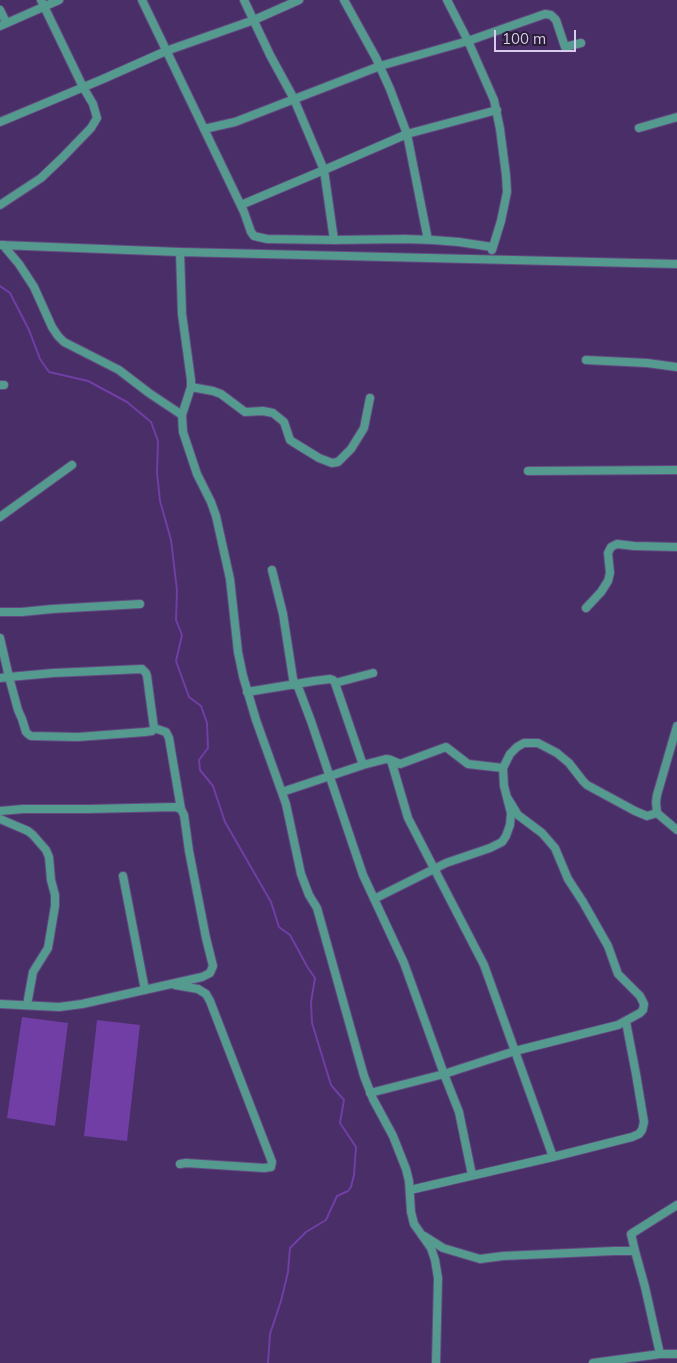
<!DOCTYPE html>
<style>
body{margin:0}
#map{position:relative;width:677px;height:1363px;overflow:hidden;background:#492e68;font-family:Mulish,sans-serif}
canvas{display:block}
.scale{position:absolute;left:494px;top:30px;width:82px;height:22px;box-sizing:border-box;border:2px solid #d9cbee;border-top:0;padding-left:6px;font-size:15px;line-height:18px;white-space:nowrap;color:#d9cbee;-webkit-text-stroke:4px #2a1e38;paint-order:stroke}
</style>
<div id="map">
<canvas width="677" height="1363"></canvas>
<div class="scale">100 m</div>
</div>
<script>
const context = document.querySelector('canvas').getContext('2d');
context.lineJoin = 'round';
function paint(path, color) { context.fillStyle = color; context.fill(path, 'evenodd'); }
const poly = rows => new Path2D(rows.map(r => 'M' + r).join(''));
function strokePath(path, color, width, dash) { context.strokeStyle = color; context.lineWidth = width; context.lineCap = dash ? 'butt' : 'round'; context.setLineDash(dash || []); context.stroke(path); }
paint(poly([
 [22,1017,68,1023,55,1126,7,1118],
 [97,1020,140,1025,127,1141,84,1136]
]), '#703ea5');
strokePath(poly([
 [0,286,10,293,29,330,40,359,49,372,88,381,127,402,151,422,158,441,157,473,160,501,171,540,177,590,176,620,182,635,176,661,189,697,201,706,207,723,208,748,199,760,200,770,213,786,225,822,271,902,279,927,290,935,308,968,315,978,311,1002,312,1023,331,1085,344,1100,340,1123,356,1147,354,1175,351,1187,348,1191,337,1196,326,1220,306,1232,290,1248,288,1272,281,1301,270,1334,268,1363]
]), '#703ea5', 2);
const minor = poly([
 [142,0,244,212,251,232,254,236,267,239,334,240,405,239,433,240,459,242,492,247],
 [244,0,270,55,294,99,324,170,334,240],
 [344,0,376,58,390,89,407,134,428,240],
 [447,0,468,41,494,100,500,129,506,175,507,192,501,221,492,250],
 [0,10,6,22],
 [0,26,59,0],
 [0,122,103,79,166,51,254,20,299,0],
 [639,128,677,117],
 [204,129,235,122,380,66,468,41,545,14,551,15,556,20,565,47,581,43],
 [0,205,41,178,62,158,91,128,97,118,93,104,83,87,41,0],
 [241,205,324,170,407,134,497,110],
 [0,245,180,252,677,264],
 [3,245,19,264,34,287,52,327,58,336,64,342,119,370,149,393,182,415],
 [180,252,182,314,191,380,191,387,182,415,183,432,197,474,211,502,216,516,230,579,238,652,243,676,256,720,286,804,301,874,309,895,317,908,364,1076,373,1099,393,1136,406,1169,409,1181,411,1212,414,1224,431,1248,435,1260,438,1278,436,1363],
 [586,360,647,363,677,367],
 [0,385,4,385],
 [191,387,213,391,221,394,245,412,263,411,273,413,284,422,290,440,293,442,319,458,332,463,338,462,351,449,364,428,370,398],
 [528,471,677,470],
 [0,517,72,465],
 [272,570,283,614,294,685],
 [586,608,601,592,608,581,610,573,608,553,611,547,617,544,634,546,677,547],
 [0,612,22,612,52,609,140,604],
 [0,638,9,677,18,710,22,719,26,732,28,734,31,736,78,737,145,732,152,731,154,728,147,676,146,673,142,669,53,673,9,677,0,678],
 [335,683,373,673],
 [297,684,311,721,363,875,404,963,444,1074,459,1112,472,1175],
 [247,692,314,681,330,679,333,680,335,683,363,765],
 [677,726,657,795,656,802,657,813,677,830],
 [154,728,166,732,169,738,181,809],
 [391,760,400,764,446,747,468,764,503,768],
 [282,792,363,765,386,759,391,760,408,818,484,965,553,1157],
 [0,811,23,809,89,809,175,807,181,809,184,815,189,851,206,938,213,966,210,973,202,977,82,1004,59,1007,0,1004],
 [0,819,28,831,33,835,46,850,49,857,51,880,55,895,55,906,48,948,33,972,27,1005],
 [123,876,145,990],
 [374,899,446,863,490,848,502,842,506,836,510,825,511,813,504,786,503,768,510,754,517,747,524,743,538,743,557,753,569,763,583,781,587,785,635,811,647,816,657,813],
 [175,985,198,989,206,994,210,1001,272,1162,271,1167,264,1168,186,1163,180,1164],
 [370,1093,444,1074,515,1051,618,1025,640,1013,643,1010,644,1004,640,996,618,974,608,946,583,902,568,879,555,848,542,833,518,815,507,797],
 [410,1190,553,1157,632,1137,639,1134,642,1130,644,1122,636,1074,626,1022],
 [424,1236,443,1248,480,1259,503,1256,614,1251,635,1251,631,1234,677,1205],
 [635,1251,645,1287,660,1354],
 [593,1363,660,1354,677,1354]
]);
strokePath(minor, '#634a80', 10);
strokePath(minor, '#549a8f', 8);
</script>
